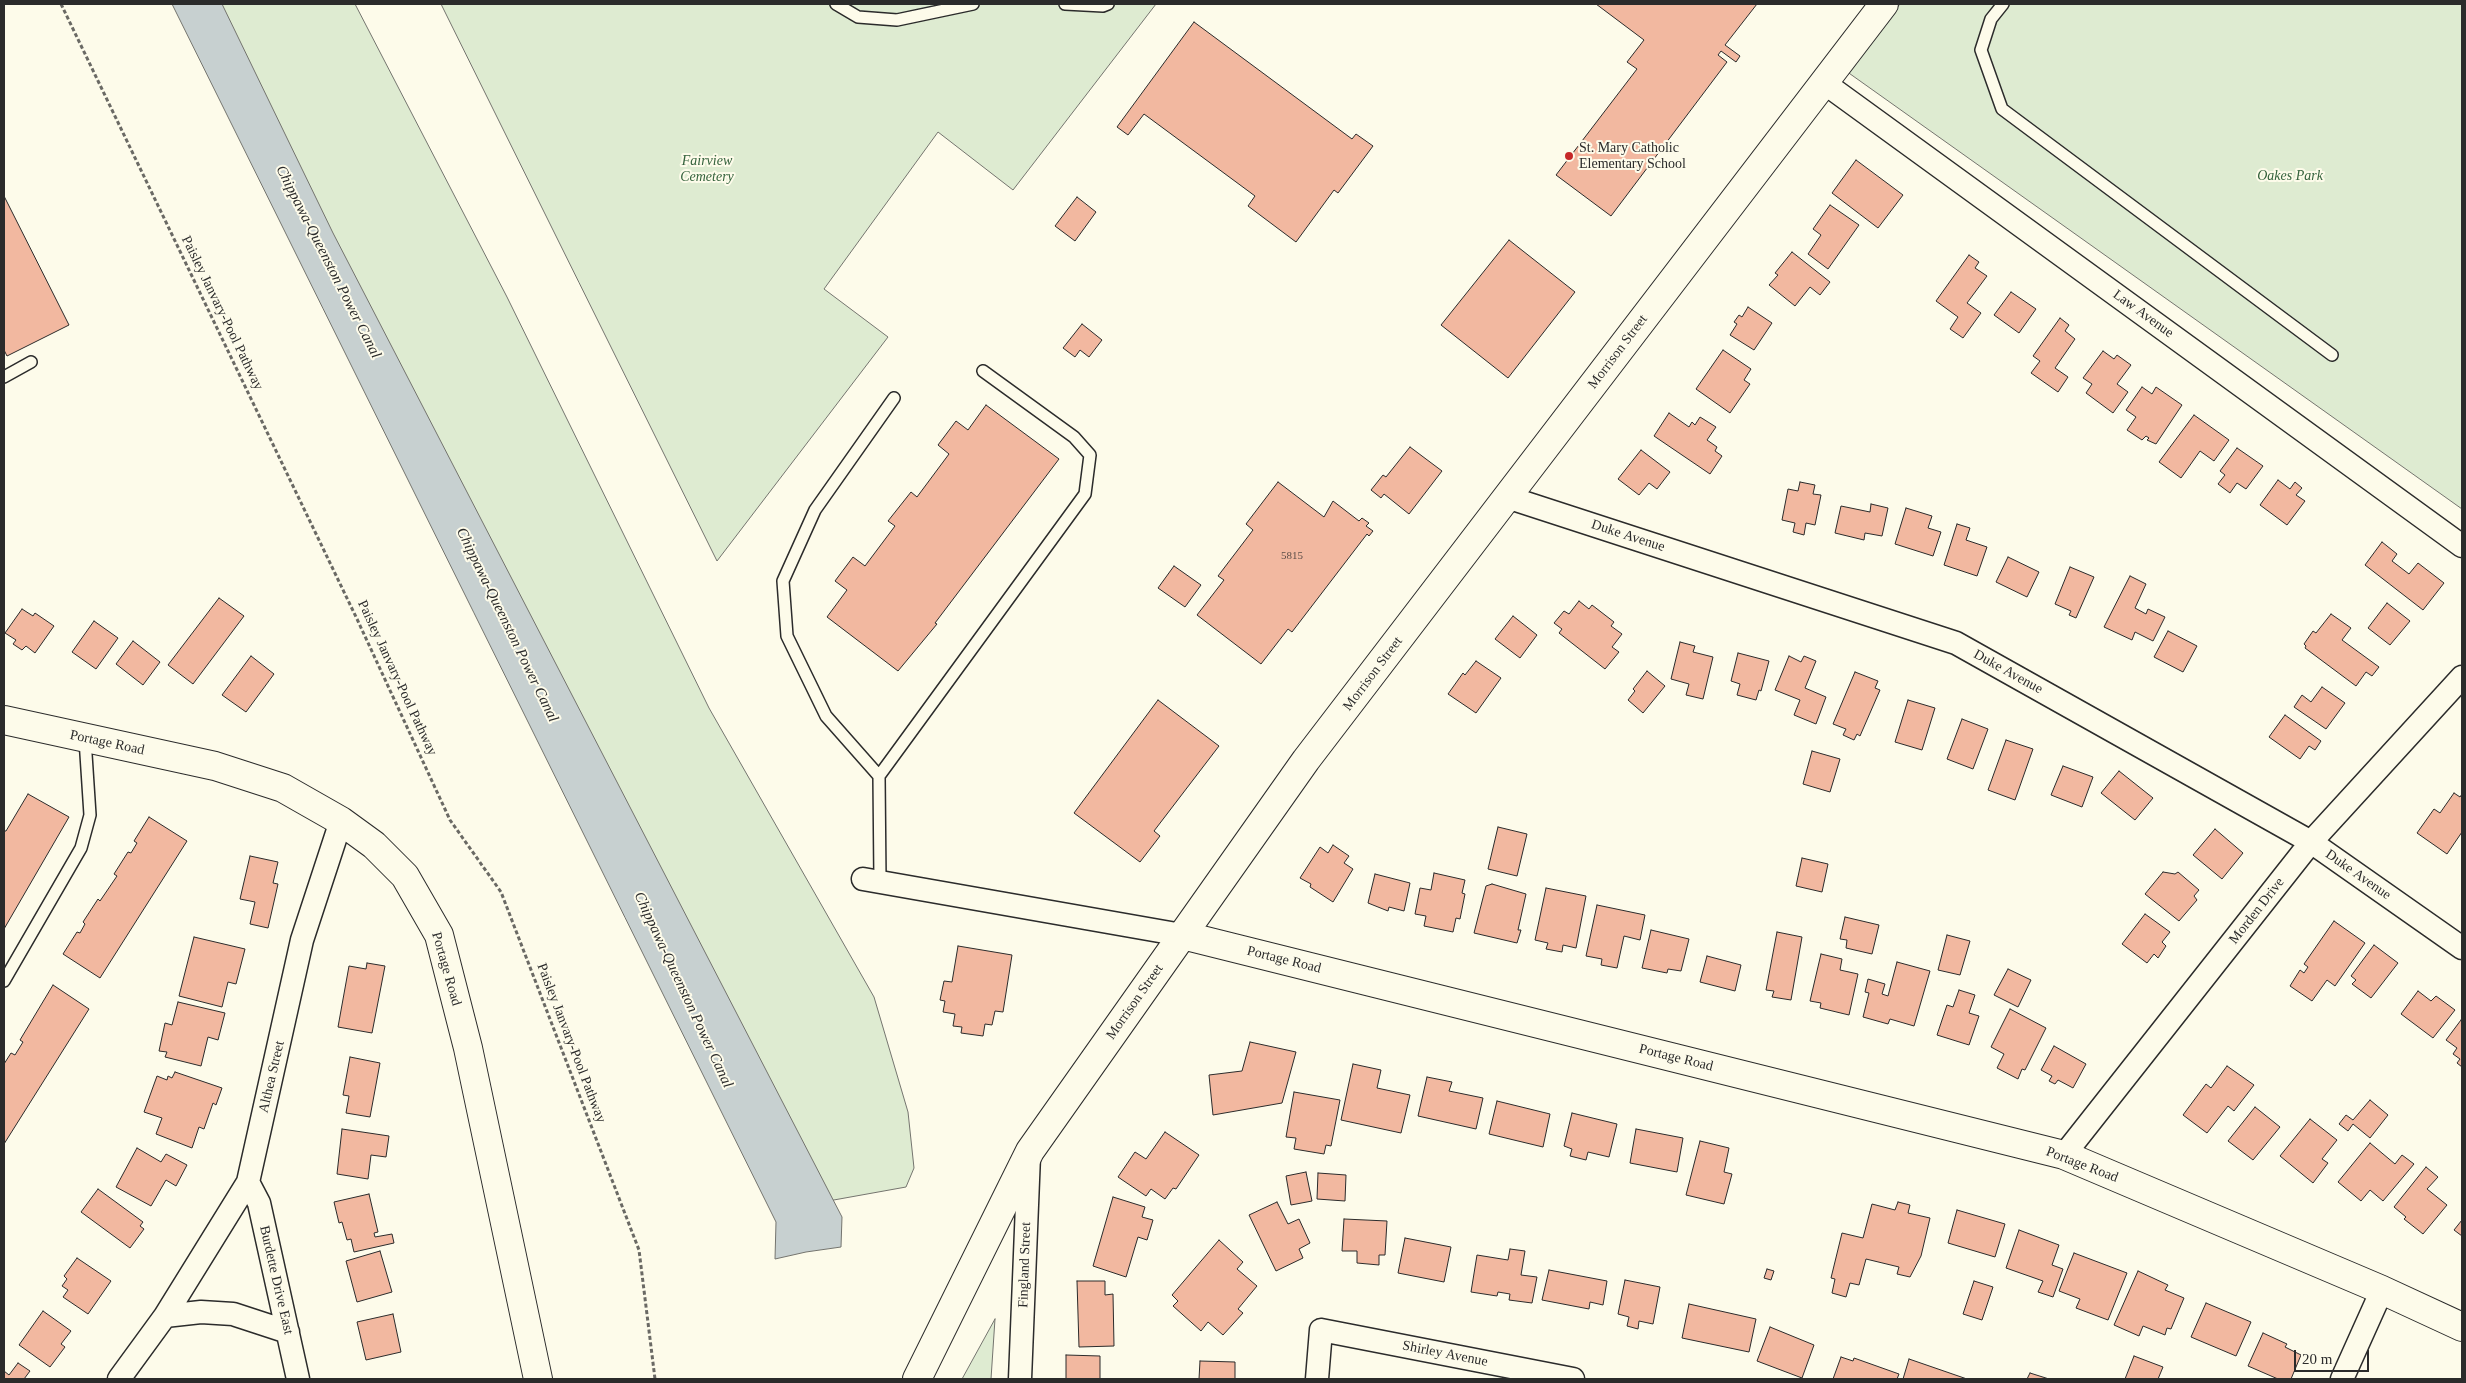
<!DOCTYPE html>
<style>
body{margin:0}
#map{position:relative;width:2466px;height:1383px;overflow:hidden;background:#fdfbea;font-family:"Times New Roman",serif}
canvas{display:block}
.frame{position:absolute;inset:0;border:5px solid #2b2b2b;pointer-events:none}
.scale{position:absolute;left:2294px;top:1350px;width:75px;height:22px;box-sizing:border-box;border:2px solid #2b2b2b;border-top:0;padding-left:6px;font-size:15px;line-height:18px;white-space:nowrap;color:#2b2b2b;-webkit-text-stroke:4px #fdfbea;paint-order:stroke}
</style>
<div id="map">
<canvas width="2466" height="1383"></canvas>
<div class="frame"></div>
<div class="scale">20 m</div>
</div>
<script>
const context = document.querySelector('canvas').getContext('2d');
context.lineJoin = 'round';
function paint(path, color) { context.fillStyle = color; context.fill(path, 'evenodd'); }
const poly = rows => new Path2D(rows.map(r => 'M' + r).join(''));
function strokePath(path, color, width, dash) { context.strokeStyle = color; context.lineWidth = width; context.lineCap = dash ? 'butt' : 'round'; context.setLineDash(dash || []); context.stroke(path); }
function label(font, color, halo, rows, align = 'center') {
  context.font = font + ' "Times New Roman",serif'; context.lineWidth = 4; context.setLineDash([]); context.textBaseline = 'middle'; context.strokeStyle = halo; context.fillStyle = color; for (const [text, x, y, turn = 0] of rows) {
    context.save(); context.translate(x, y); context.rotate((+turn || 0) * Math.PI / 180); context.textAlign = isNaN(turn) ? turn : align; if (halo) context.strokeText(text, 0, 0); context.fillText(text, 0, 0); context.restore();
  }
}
const green = poly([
 [213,4,355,4,507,297,709,708,874,997,908,1112,914,1168,906,1187,806,1205,213,4],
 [441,4,1156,4,1013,190,938,132,824,289,888,337,717,561,441,4],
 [1900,4,2462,4,2462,509,1846,71,1900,4],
 [995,1319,991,1379,962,1379,995,1319]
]);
paint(green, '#deebd1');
strokePath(green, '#74746e', 1);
const water = poly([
 [172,4,222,4,333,233,842,1217,841,1247,806,1252,775,1259,776,1222,172,4]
]);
paint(water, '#c7d0d0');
strokePath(water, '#74746e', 1);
const building = poly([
 [1596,4,1757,4,1725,45,1740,56,1736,62,1721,51,1718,55,1727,62,1611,216,1556,175,1637,69,1627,62,1644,40,1596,4],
 [1194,22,1352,139,1356,134,1373,146,1338,193,1334,190,1296,242,1248,206,1255,196,1144,114,1128,135,1117,127,1194,22],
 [1856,160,1903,195,1878,228,1832,193,1856,160],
 [4,196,69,325,7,356,4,350,4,196],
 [1077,197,1096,212,1075,241,1055,226,1077,197],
 [1830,205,1859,225,1828,269,1808,254,1821,235,1813,229,1830,205],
 [1509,240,1575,292,1508,378,1441,325,1509,240],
 [1792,252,1830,282,1820,295,1810,287,1795,306,1769,285,1778,275,1775,273,1792,252],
 [1969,255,1979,262,1975,268,1987,276,1967,303,1981,313,1963,338,1950,329,1958,317,1936,301,1969,255],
 [2011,292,2036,309,2019,333,1994,315,2011,292],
 [1748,307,1772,323,1754,350,1730,335,1737,324,1734,322,1739,315,1742,317,1748,307],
 [2060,318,2069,325,2065,331,2075,339,2055,368,2068,377,2058,392,2031,373,2040,361,2033,356,2060,318],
 [1082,324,1102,340,1089,357,1080,350,1075,357,1063,348,1082,324],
 [1723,350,1751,369,1744,380,1750,384,1730,413,1696,389,1723,350],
 [2103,351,2114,359,2117,355,2131,365,2117,384,2128,392,2113,413,2086,393,2092,384,2083,378,2103,351],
 [2142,387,2152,394,2156,387,2182,405,2156,444,2147,440,2149,438,2146,436,2142,440,2127,430,2136,417,2126,410,2142,387],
 [986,405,1059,459,935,623,937,624,898,671,827,617,847,590,835,581,853,557,865,566,895,526,888,521,911,492,917,497,949,454,938,445,956,421,968,430,986,405],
 [1669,413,1689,427,1692,422,1695,425,1700,417,1716,427,1707,440,1717,447,1715,451,1722,456,1710,474,1654,436,1669,413],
 [2194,415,2229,440,2214,461,2200,451,2181,478,2159,462,2194,415],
 [1410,447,1442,471,1409,514,1384,494,1381,498,1371,490,1383,475,1386,477,1410,447],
 [2237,448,2263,466,2246,489,2237,483,2230,493,2218,484,2225,475,2220,471,2237,448],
 [1641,450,1670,472,1657,489,1649,483,1639,495,1618,479,1641,450],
 [2278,480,2290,489,2295,482,2302,488,2296,495,2305,501,2287,525,2260,505,2278,480],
 [1278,482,1324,517,1333,501,1359,521,1362,518,1369,523,1366,526,1373,531,1369,536,1367,534,1292,632,1288,629,1261,664,1197,615,1224,580,1218,576,1253,530,1246,524,1278,482],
 [1800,482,1815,485,1813,494,1821,495,1815,525,1806,523,1804,535,1793,532,1795,523,1782,520,1788,489,1798,491,1800,482],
 [1871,504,1888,508,1882,536,1865,533,1864,540,1835,533,1841,506,1870,512,1871,504],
 [1906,508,1932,516,1928,528,1941,532,1933,556,1895,544,1906,508],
 [1957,524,1970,528,1966,540,1987,547,1977,576,1944,565,1957,524],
 [2382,542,2397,554,2392,561,2409,574,2418,563,2444,583,2423,610,2365,565,2382,542],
 [2008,557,2039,572,2027,597,1996,582,2008,557],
 [1174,566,1201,585,1185,607,1158,588,1174,566],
 [2070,567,2094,577,2076,618,2069,615,2071,611,2055,604,2070,567],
 [2130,576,2146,584,2135,608,2146,614,2148,609,2165,617,2153,641,2135,632,2132,640,2104,627,2130,576],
 [219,598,244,616,193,684,168,665,219,598],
 [1579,601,1589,609,1592,605,1614,622,1611,626,1622,634,1612,647,1619,652,1605,669,1559,633,1562,629,1554,623,1564,611,1569,614,1579,601],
 [2387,603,2410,621,2390,645,2368,628,2387,603],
 [22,609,33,616,35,613,54,626,35,653,26,646,22,650,13,644,16,640,5,633,22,609],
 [2331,614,2351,628,2342,640,2379,667,2372,676,2366,672,2356,686,2305,648,2306,646,2304,644,2313,631,2316,633,2331,614],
 [1513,616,1537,635,1520,658,1495,639,1513,616],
 [94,621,118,638,96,669,72,652,94,621],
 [2168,631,2197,646,2183,672,2154,657,2168,631],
 [133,641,160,662,143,685,116,664,133,641],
 [1680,642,1695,646,1693,652,1713,657,1703,699,1686,695,1689,684,1671,679,1680,642],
 [1738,653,1769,661,1761,691,1759,690,1756,700,1737,695,1740,684,1731,681,1738,653],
 [251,656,274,674,246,712,222,695,251,656],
 [1789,656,1801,662,1804,656,1816,661,1805,688,1826,697,1816,724,1794,715,1800,700,1775,690,1789,656],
 [1476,661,1501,678,1476,713,1448,694,1463,673,1465,675,1476,661],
 [1647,671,1665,686,1643,713,1628,700,1635,691,1633,689,1647,671],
 [1855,672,1878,681,1875,688,1880,690,1860,736,1857,734,1854,740,1843,735,1846,729,1833,724,1855,672],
 [2322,687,2345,703,2326,729,2294,707,2302,695,2311,702,2322,687],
 [1158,700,1219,746,1154,831,1160,836,1140,862,1074,813,1158,700],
 [1908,700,1935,708,1922,750,1895,742,1908,700],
 [2285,715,2321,741,2315,750,2309,746,2300,759,2269,737,2285,715],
 [1962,719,1988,729,1973,769,1947,759,1962,719],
 [2006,740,2033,749,2015,800,1988,790,2006,740],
 [1812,751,1840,759,1830,792,1803,784,1812,751],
 [2063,766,2093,777,2082,807,2051,795,2063,766],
 [2119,771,2153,798,2135,820,2101,793,2119,771],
 [2454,793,2460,797,2462,794,2462,832,2447,854,2417,833,2434,809,2440,813,2454,793],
 [28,794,69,817,4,929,4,831,6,831,28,794],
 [149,817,187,841,100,978,63,954,77,932,80,933,85,924,83,922,98,899,100,901,117,876,114,874,128,852,131,853,137,843,134,841,149,817],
 [1498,827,1527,834,1517,876,1488,869,1498,827],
 [2215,829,2243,853,2222,879,2193,855,2215,829],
 [1333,845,1349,856,1344,863,1353,869,1333,902,1310,887,1311,884,1300,878,1320,847,1328,853,1333,845],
 [250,856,278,862,273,883,278,884,268,928,250,924,255,902,240,899,250,856],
 [1802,858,1828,864,1822,892,1796,886,1802,858],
 [2163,872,2175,874,2178,872,2199,890,2194,896,2197,900,2179,921,2145,894,2163,872],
 [1434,873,1465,880,1462,893,1465,894,1460,919,1456,918,1453,932,1424,926,1426,916,1415,914,1420,888,1431,890,1434,873],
 [1375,874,1410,883,1404,911,1389,907,1388,911,1368,903,1375,874],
 [1492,884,1526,894,1518,930,1521,930,1517,943,1474,933,1486,886,1492,884],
 [1546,888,1586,896,1576,948,1563,945,1562,952,1546,949,1548,943,1535,940,1546,888],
 [1597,905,1645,915,1640,940,1624,936,1617,968,1601,965,1602,959,1586,956,1597,905],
 [2145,914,2170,932,2162,942,2166,946,2158,958,2154,954,2147,963,2122,944,2145,914],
 [1845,917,1879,925,1872,954,1846,948,1847,940,1840,939,1845,917],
 [2334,921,2365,943,2335,986,2327,980,2312,1001,2290,986,2300,970,2304,973,2308,967,2304,964,2334,921],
 [1651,930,1689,939,1681,971,1668,969,1667,973,1642,968,1651,930],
 [1777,932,1802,937,1791,1000,1772,997,1774,991,1766,990,1777,932],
 [1947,935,1970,941,1960,975,1938,970,1947,935],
 [194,937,245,949,236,984,228,982,222,1007,179,996,194,937],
 [2374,945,2398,963,2371,998,2352,984,2356,980,2351,976,2374,945],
 [958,946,1012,955,1003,1012,995,1011,992,1025,985,1024,983,1036,961,1033,962,1027,953,1026,955,1014,943,1012,945,1001,940,1000,944,981,952,982,958,946],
 [1821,954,1842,959,1840,970,1858,974,1849,1015,1820,1008,1821,1003,1810,1001,1821,954],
 [1707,956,1741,965,1735,991,1700,982,1707,956],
 [1897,962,1930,971,1914,1026,1890,1019,1888,1024,1863,1017,1869,993,1865,992,1868,979,1885,984,1882,994,1888,996,1897,962],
 [367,963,385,966,372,1033,338,1027,349,966,366,969,367,963],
 [2008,969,2031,980,2018,1007,1994,995,2008,969],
 [53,985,89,1009,4,1144,4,1064,11,1053,15,1055,23,1042,20,1040,53,985],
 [1959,990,1975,995,1969,1013,1979,1016,1969,1045,1937,1035,1947,1005,1953,1007,1959,990],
 [2418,991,2431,1001,2436,996,2455,1010,2433,1038,2401,1014,2418,991],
 [178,1002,225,1013,218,1040,208,1037,201,1066,165,1057,167,1052,159,1051,165,1023,172,1025,178,1002],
 [2010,1009,2046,1028,2025,1070,2022,1069,2018,1079,1997,1068,2004,1054,1991,1047,2010,1009],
 [2461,1020,2462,1021,2462,1067,2457,1063,2460,1059,2453,1054,2457,1048,2446,1040,2461,1020],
 [1250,1042,1296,1052,1282,1103,1213,1115,1209,1075,1242,1071,1250,1042],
 [2054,1046,2086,1064,2073,1088,2058,1080,2055,1084,2049,1081,2052,1076,2041,1070,2054,1046],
 [350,1057,380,1063,370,1117,346,1113,349,1096,343,1095,350,1057],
 [1353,1064,1381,1070,1377,1088,1410,1095,1401,1133,1341,1120,1353,1064],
 [2227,1066,2254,1085,2234,1111,2228,1106,2207,1133,2183,1115,2206,1084,2211,1088,2227,1066],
 [175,1072,222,1088,216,1105,213,1103,204,1129,199,1127,192,1148,156,1134,162,1118,144,1112,157,1076,167,1080,168,1076,172,1078,175,1072],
 [1427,1077,1452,1082,1449,1091,1483,1098,1476,1129,1418,1116,1427,1077],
 [1294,1092,1340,1100,1331,1146,1326,1145,1324,1154,1294,1149,1296,1138,1286,1137,1294,1092],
 [2370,1100,2388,1115,2370,1138,2353,1124,2348,1131,2339,1124,2346,1115,2353,1120,2370,1100],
 [1497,1101,1550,1114,1543,1147,1489,1134,1497,1101],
 [2255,1107,2280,1127,2253,1160,2228,1141,2255,1107],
 [1572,1113,1617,1124,1609,1157,1588,1152,1586,1160,1570,1156,1572,1149,1564,1146,1572,1113],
 [2310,1119,2337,1140,2322,1159,2328,1163,2313,1183,2280,1156,2310,1119],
 [342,1129,389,1136,386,1157,371,1155,368,1179,337,1174,342,1129],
 [1636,1129,1683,1138,1677,1172,1630,1163,1636,1129],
 [1165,1132,1199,1155,1176,1189,1173,1188,1165,1199,1151,1189,1146,1196,1118,1177,1135,1152,1146,1159,1165,1132],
 [1700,1141,1729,1148,1724,1172,1732,1174,1724,1204,1686,1195,1700,1141],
 [2370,1143,2395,1164,2402,1155,2414,1164,2383,1201,2370,1190,2361,1201,2338,1182,2370,1143],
 [137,1148,161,1162,166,1154,187,1165,176,1186,166,1180,151,1206,116,1187,137,1148],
 [2426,1167,2438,1177,2427,1189,2447,1205,2423,1234,2404,1219,2406,1217,2394,1207,2426,1167],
 [1306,1172,1312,1201,1291,1205,1286,1176,1306,1172],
 [1318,1173,1346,1175,1345,1201,1317,1199,1318,1173],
 [98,1189,143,1222,140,1226,144,1229,130,1248,81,1212,98,1189],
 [369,1194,378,1232,374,1233,375,1237,392,1234,394,1243,354,1252,351,1239,347,1240,342,1222,339,1223,334,1202,369,1194],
 [1113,1197,1145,1207,1142,1217,1153,1220,1147,1240,1138,1237,1126,1277,1093,1266,1113,1197],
 [1277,1202,1288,1224,1299,1219,1310,1243,1299,1249,1303,1258,1276,1271,1249,1215,1277,1202],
 [1898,1202,1910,1205,1908,1213,1930,1218,1921,1256,1910,1277,1897,1274,1899,1267,1866,1259,1859,1285,1850,1283,1846,1297,1832,1293,1835,1279,1831,1278,1842,1233,1863,1238,1872,1204,1895,1210,1898,1202],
 [1957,1210,2005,1224,1995,1257,1948,1243,1957,1210],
 [1344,1219,1387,1221,1385,1255,1379,1255,1379,1265,1357,1263,1357,1251,1342,1251,1344,1219],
 [2462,1220,2462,1236,2454,1230,2462,1220],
 [2019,1230,2059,1245,2052,1265,2063,1269,2053,1297,2038,1292,2043,1281,2006,1268,2019,1230],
 [1405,1238,1451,1247,1444,1282,1398,1273,1405,1238],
 [1219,1240,1243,1262,1237,1269,1257,1286,1238,1309,1243,1313,1223,1335,1208,1322,1201,1331,1173,1306,1178,1301,1172,1295,1219,1240],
 [1510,1249,1525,1251,1521,1275,1537,1277,1532,1303,1509,1300,1510,1294,1498,1292,1497,1296,1471,1292,1477,1255,1508,1260,1510,1249],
 [380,1251,392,1292,357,1302,346,1261,380,1251],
 [2074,1253,2127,1273,2108,1320,2076,1308,2080,1299,2059,1291,2074,1253],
 [77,1258,111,1281,88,1314,63,1297,68,1290,62,1286,67,1279,64,1276,77,1258],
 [1767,1269,1774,1271,1771,1280,1764,1278,1767,1269],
 [1549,1270,1607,1281,1603,1305,1590,1302,1589,1309,1542,1300,1549,1270],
 [2138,1271,2168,1285,2165,1290,2184,1298,2171,1329,2167,1328,2165,1335,2143,1326,2139,1336,2114,1325,2138,1271],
 [1625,1280,1660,1287,1653,1324,1639,1321,1638,1329,1627,1326,1629,1317,1618,1314,1625,1280],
 [1077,1281,1105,1281,1105,1295,1113,1294,1114,1346,1079,1347,1077,1281],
 [1974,1281,1993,1287,1982,1320,1963,1314,1974,1281],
 [2206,1303,2251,1322,2236,1356,2191,1337,2206,1303],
 [1689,1304,1756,1319,1749,1352,1682,1338,1689,1304],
 [43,1311,71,1331,61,1344,65,1347,50,1367,19,1345,43,1311],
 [393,1314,401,1352,366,1360,357,1322,393,1314],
 [1770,1327,1814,1345,1802,1378,1757,1361,1770,1327],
 [2263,1333,2287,1344,2285,1347,2301,1355,2291,1379,2278,1379,2248,1366,2263,1333],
 [1066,1355,1100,1356,1100,1379,1066,1379,1066,1355],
 [2134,1356,2163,1367,2158,1379,2125,1379,2134,1356],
 [1841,1357,1853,1361,1854,1358,1899,1374,1897,1379,1833,1379,1841,1357],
 [1909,1359,1967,1379,1903,1379,1909,1359],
 [1200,1361,1235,1362,1235,1379,1199,1379,1200,1361],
 [18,1363,30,1371,24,1379,4,1379,4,1371,9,1375,18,1363],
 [2030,1373,2049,1379,2027,1379,2030,1373]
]);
paint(building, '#f2b8a0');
strokePath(building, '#2b2b2b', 1);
const lane = poly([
 [836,4,858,17,897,20,973,4],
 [1065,4,1103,6,1108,4],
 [2003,4,1991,19,1981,50,2002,109,2332,355],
 [4,377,31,362],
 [879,776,1085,494,1090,455,1074,437,983,371],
 [880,881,879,776,826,716,787,636,783,581,815,510,894,398],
 [4,981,81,848,90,815,85,739]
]);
const street = poly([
 [1823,82,2462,546],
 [1507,497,1956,643,2311,842,2462,948],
 [863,879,1182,935],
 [2064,1155,2311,842,2462,677],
 [248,1182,259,1203,298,1379],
 [165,1316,201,1312,233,1314,288,1332],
 [119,1379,165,1316,248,1182,302,940,341,821],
 [1020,1379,1029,1155],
 [1317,1379,1321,1330,1573,1379],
 [2342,1379,2382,1290]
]);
const secondary = poly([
 [4,720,215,766,283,788,341,821,374,845,405,876,439,935,468,1048,538,1379],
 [1182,935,2064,1155,2382,1290,2462,1327],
 [917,1379,1030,1151,1306,760,1884,4]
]);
strokePath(lane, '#2b2b2b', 14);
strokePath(street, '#2b2b2b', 25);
strokePath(secondary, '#2b2b2b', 30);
strokePath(poly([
 [61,4,357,619,450,820,501,892,639,1250,655,1379]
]), '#6a6964', 3, [4, 2.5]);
strokePath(lane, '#fdfbea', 11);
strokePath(street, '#fdfbea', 22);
strokePath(secondary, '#fdfbea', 28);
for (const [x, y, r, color] of [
 [1569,156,5,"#c62828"]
]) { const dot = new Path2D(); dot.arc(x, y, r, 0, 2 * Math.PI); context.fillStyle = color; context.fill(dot); strokePath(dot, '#fdfbea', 2); }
label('11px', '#5d4e48', null, [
 ["5815",1292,556]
]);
label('14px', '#2b2b2b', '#fdfbea', [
 ["St. Mary Catholic",1579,148],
 ["Elementary School",1579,164]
], 'left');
label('italic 14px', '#34623c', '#fdfbea', [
 ["Fairview",707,161],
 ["Cemetery",707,177],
 ["Oakes Park",2290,176]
]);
label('14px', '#2b2b2b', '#fdfbea', [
 ["Paisley Janvary-Pool Pathway",222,313,64],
 ["Law Avenue",2143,314,36],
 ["Morrison Street",1618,352,-53],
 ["Duke Avenue",1628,536,18],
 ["Duke Avenue",2008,672,29],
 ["Morrison Street",1373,674,-53],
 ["Paisley Janvary-Pool Pathway",397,678,65],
 ["Portage Road",107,743,12],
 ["Duke Avenue",2358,875,35],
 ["Morden Drive",2257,911,-52],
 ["Portage Road",1284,960,14],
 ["Portage Road",446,969,74],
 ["Morrison Street",1135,1002,-55],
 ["Paisley Janvary-Pool Pathway",571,1043,69],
 ["Portage Road",1676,1058,14],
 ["Althea Street",272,1077,-77],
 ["Portage Road",2082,1165,21],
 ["Fingland Street",1025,1265,-88],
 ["Burdette Drive East",276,1280,77],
 ["Shirley Avenue",1445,1354,11]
]);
label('italic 15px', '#2b2b2b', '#fdfbea', [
 ["Chippawa-Queenston Power Canal",328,262,63],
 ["Chippawa-Queenston Power Canal",507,625,64],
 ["Chippawa-Queenston Power Canal",683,990,65]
]);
</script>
